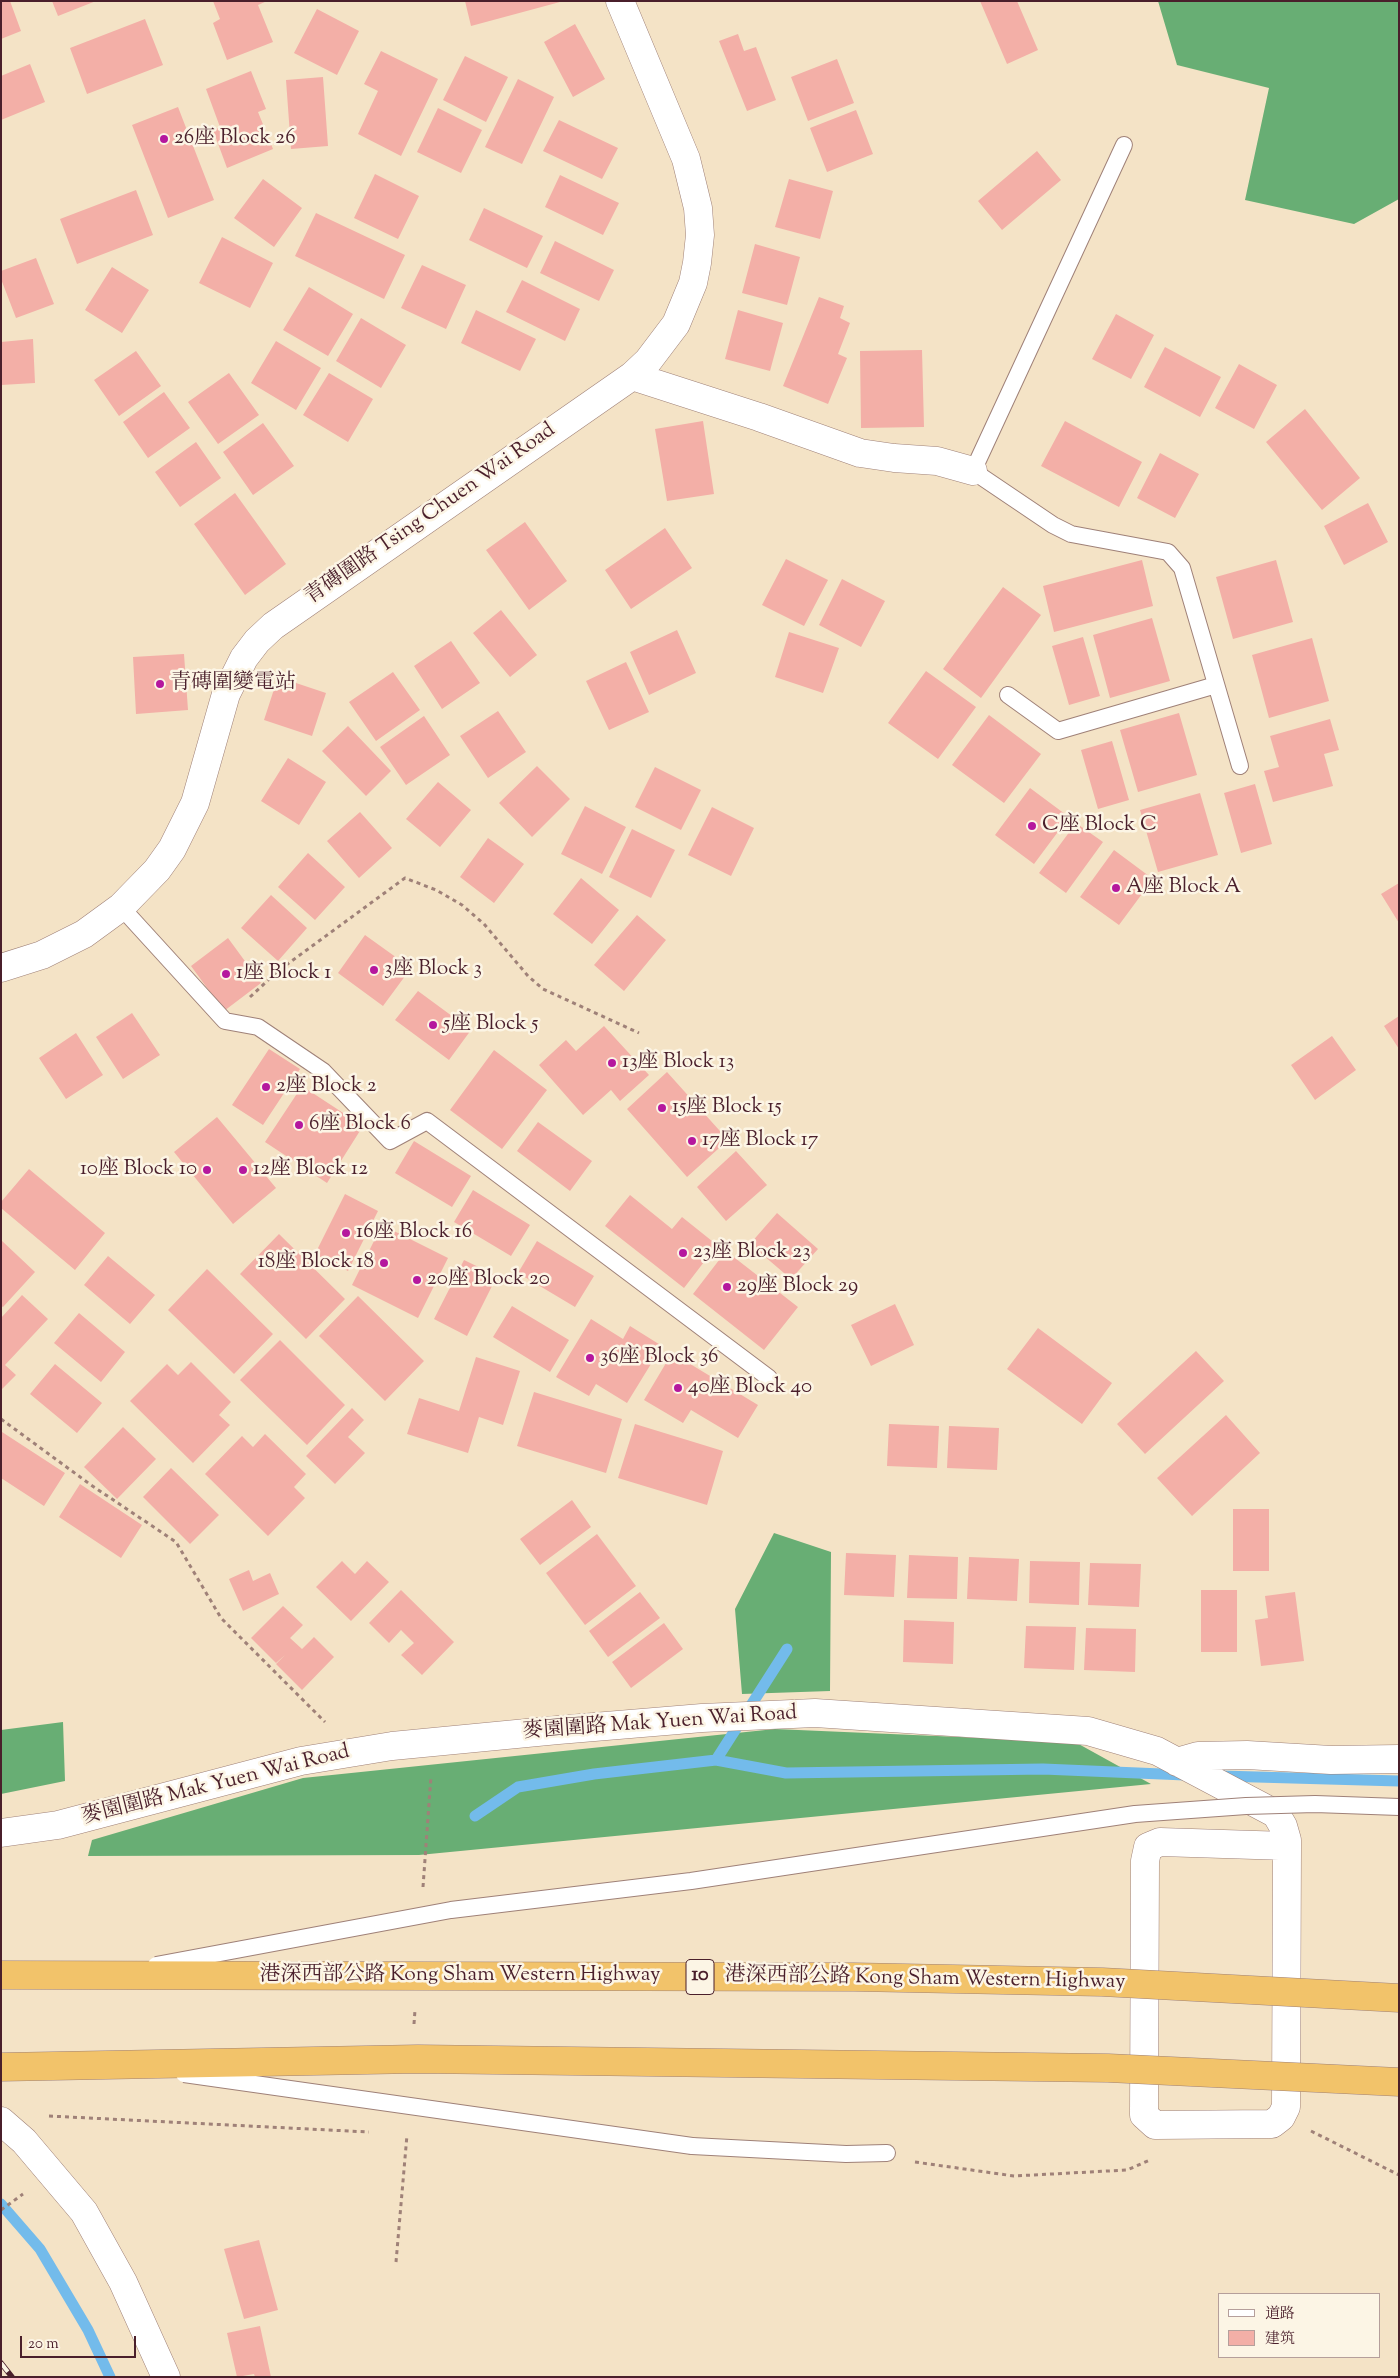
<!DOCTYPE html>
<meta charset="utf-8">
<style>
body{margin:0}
#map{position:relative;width:1400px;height:2378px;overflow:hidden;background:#f4e3c6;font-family:"Sorts Mill Goudy","Noto Serif SC",serif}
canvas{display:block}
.frame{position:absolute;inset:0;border:2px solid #4a1f2b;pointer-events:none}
.legend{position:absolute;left:1218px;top:2293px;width:162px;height:65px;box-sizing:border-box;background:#fcf5e5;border:1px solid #b59f9b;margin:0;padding:6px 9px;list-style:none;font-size:15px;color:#4a1f2b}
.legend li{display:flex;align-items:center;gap:10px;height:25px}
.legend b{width:25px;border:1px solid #b59f9b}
.scale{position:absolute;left:20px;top:2336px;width:116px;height:22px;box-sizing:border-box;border:2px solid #4a1f2b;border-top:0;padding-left:6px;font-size:15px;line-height:18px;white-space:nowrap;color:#4a1f2b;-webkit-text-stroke:4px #fcf5e5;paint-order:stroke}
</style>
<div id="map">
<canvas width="1400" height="2378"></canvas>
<div class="frame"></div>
<ul class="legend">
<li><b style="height:6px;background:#fff"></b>道路</li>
<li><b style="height:14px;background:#f3afa7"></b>建筑</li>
</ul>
<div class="scale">20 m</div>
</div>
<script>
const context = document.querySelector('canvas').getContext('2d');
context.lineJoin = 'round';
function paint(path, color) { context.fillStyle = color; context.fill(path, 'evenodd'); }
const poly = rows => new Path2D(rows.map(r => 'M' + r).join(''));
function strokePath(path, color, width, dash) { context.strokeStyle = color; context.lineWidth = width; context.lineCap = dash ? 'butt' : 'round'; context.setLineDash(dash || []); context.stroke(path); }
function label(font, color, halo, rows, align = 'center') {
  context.font = font + ' "Sorts Mill Goudy","Noto Serif SC",serif'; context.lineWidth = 5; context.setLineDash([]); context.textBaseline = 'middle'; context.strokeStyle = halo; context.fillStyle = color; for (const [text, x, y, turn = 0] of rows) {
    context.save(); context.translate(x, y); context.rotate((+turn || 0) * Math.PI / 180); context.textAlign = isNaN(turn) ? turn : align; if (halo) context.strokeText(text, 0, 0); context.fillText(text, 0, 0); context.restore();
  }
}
paint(poly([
 [1158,1,1399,1,1399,199,1354,224,1245,200,1269,88,1177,65],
 [774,1533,831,1552,830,1691,742,1694,735,1609],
 [63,1722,65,1781,1,1794,1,1730],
 [775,1729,1075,1742,1151,1784,419,1855,88,1856,92,1840,303,1778]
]), '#68ae74');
strokePath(poly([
 [716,1760,786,1773,1043,1769,1185,1775],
 [1221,1776,1399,1781],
 [475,1816,518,1787,594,1774,716,1760,787,1649],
 [1,2204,40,2249,88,2330,110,2377]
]), '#73bbeb', 11);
paint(poly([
 [1,1,10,1,21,31,1,39],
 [52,1,96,1,58,16],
 [213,1,267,1,258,5,273,42,227,60,213,23,220,19],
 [465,1,560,1,560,2,471,26],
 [980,1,1017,1,1038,50,1007,64],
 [317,9,359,31,337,75,294,53],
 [145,19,163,65,87,94,70,48],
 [575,24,605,79,573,97,544,42],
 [738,34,744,51,756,47,776,100,747,111,719,41],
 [381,51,438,79,401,156,358,134,378,91,364,84],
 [465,56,508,77,486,122,443,100],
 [837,59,854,103,808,121,791,77],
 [30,64,45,102,1,120,1,76],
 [251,71,266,109,258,112,273,149,227,168,213,130,220,127,206,89],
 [323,77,328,146,291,149,286,80],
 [518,79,554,97,522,164,485,147],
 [178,107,214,200,168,218,132,125],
 [438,108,482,130,461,173,417,152],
 [856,110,873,154,827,172,810,128],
 [559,120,618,148,602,179,543,151],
 [1037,151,1061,180,1002,230,978,201],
 [375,174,419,196,398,239,354,218],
 [560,175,619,203,603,235,545,207],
 [263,179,302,208,274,247,234,218],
 [789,179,833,191,820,239,775,227],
 [136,190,153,235,77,264,60,219],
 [484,208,543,236,527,268,469,240],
 [316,213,405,255,384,299,295,256],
 [222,237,273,263,250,308,199,283],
 [555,241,614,270,599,301,540,273],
 [755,244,800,257,787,305,742,293],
 [36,258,54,304,16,318,1,279,1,271],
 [422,265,466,285,446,329,401,308],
 [112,267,149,290,122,333,85,310],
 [522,280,580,309,565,341,506,312],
 [309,287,353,314,328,356,283,330],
 [819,297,844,306,840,318,850,323,838,354,847,358,828,404,783,386],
 [476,310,536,339,520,371,461,343],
 [738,310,783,323,770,371,725,359],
 [1116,314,1154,335,1131,379,1092,359],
 [361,318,406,345,381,388,336,361],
 [33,339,35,383,1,385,1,342],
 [276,341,321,368,296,410,251,383],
 [1165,347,1221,377,1200,417,1144,387],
 [922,350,924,427,861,428,860,351],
 [136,351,161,386,119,416,94,380],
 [1239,364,1277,385,1254,429,1215,408],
 [229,373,259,415,218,444,188,402],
 [329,373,373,399,348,442,303,415],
 [164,392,190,428,148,458,123,422],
 [1305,409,1360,478,1322,510,1266,442],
 [703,421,714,494,667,501,655,429],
 [1065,421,1142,462,1119,507,1041,466],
 [263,423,294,466,253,495,223,452],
 [196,442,221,478,180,507,155,472],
 [1160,453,1199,474,1175,518,1137,498],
 [235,493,286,564,245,595,194,524],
 [1368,503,1388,542,1344,565,1324,526],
 [525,522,567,581,529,610,486,550],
 [665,528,692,568,631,609,605,570],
 [786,559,828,580,804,626,762,605],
 [1142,560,1153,606,1054,632,1043,586],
 [1276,560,1293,622,1233,639,1216,577],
 [842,579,885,601,861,647,819,625],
 [1003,587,1041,615,981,698,943,669],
 [501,610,537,655,510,677,473,633],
 [1152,618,1170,681,1110,698,1093,635],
 [677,630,696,673,649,695,630,652],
 [789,632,839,648,823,693,775,677],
 [1083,637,1100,696,1069,705,1052,646],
 [1312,638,1329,701,1269,718,1252,655],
 [451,641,480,683,442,709,414,666],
 [184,654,188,710,136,714,133,657],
 [626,662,649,712,609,730,586,681],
 [926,671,976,707,938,759,888,723],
 [393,672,420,710,376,741,349,702],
 [278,677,326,693,312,736,264,720],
 [498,711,526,752,488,778,460,736],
 [1179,713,1197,775,1138,792,1120,730],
 [989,715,1041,754,1004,803,952,765],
 [424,716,450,755,406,785,380,747],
 [1330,719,1339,750,1324,754,1333,786,1273,802,1264,771,1279,767,1270,736],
 [348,726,391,771,366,796,322,751],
 [1112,741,1129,800,1098,809,1081,750],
 [288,758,326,782,299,825,261,801],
 [537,766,570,799,532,837,499,803],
 [655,767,701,790,681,830,635,807],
 [438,782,471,810,440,847,406,819],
 [1255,784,1272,844,1241,853,1224,793],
 [1030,788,1069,817,1034,864,995,835],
 [1200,793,1218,855,1158,872,1140,810],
 [585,806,626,827,602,874,561,854],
 [712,807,754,828,731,876,688,855],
 [360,812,392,848,359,878,327,841],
 [1076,823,1103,842,1066,893,1039,873],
 [632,829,675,850,651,898,609,877],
 [488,838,524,864,494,903,460,877],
 [1114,850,1153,879,1119,925,1080,897],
 [308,853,345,887,315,920,278,887],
 [581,878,619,910,592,944,553,914],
 [1399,883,1399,923,1381,894],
 [271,895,307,928,278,961,241,928],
 [637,915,666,940,624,991,594,965],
 [365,935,411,968,383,1006,338,973],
 [228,938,261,983,224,1011,191,966],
 [418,991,471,1030,449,1060,395,1020],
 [132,1013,160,1055,123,1079,96,1037],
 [1399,1016,1399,1049,1384,1026],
 [604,1026,649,1075,620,1101,611,1090,583,1115,539,1065,566,1040,576,1051],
 [76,1033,103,1075,66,1099,39,1058],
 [1332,1036,1356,1070,1315,1100,1291,1065],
 [269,1049,300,1069,263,1125,232,1105],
 [494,1050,547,1090,502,1149,450,1110],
 [667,1072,728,1140,687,1177,627,1109],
 [302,1086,363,1126,327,1183,265,1142],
 [217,1117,276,1188,233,1224,174,1152],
 [538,1122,592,1161,570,1191,517,1151],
 [414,1141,471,1176,452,1207,395,1173],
 [736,1151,767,1185,726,1221,697,1187],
 [29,1169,105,1233,75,1270,1,1208,1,1202],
 [473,1190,530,1225,511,1256,454,1222],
 [345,1194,378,1211,348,1271,315,1254],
 [630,1195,672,1229,682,1217,717,1245,684,1288,605,1226],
 [777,1213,818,1249,791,1279,750,1244],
 [382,1225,448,1258,418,1318,352,1285],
 [279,1234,345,1299,306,1339,240,1274],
 [1,1240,35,1272,3,1307,1,1306],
 [537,1241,594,1276,575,1307,518,1273],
 [726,1251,798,1307,764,1350,693,1294],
 [108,1256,155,1295,130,1324,84,1285],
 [464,1260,497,1276,467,1336,434,1319],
 [207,1269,273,1334,234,1374,168,1310],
 [22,1295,48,1319,5,1365,16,1375,1,1390,1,1318],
 [358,1296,424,1361,385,1401,319,1336],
 [895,1304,914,1345,871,1366,851,1325],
 [512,1306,569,1340,550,1372,493,1337],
 [79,1313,125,1352,101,1382,54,1343],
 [591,1319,623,1339,630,1326,662,1346,627,1403,596,1384,589,1396,556,1377],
 [1038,1328,1112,1383,1082,1424,1007,1369],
 [280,1340,345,1405,307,1445,240,1380],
 [1196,1351,1224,1381,1145,1454,1117,1424],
 [672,1353,758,1405,738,1438,691,1410,683,1423,644,1400],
 [476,1357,520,1371,503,1425,479,1417,468,1453,407,1434,419,1398,459,1411],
 [191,1362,231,1402,219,1415,230,1425,193,1463,130,1401,167,1364,178,1375],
 [55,1364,102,1403,77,1433,30,1394],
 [534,1392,622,1419,606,1473,517,1446],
 [352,1408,364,1420,348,1437,365,1453,335,1484,306,1456],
 [1226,1415,1260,1453,1192,1516,1157,1478],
 [635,1424,723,1451,707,1505,618,1478],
 [889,1424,939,1426,937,1468,887,1466],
 [949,1426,999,1428,997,1470,947,1468],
 [123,1427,156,1459,117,1499,84,1467],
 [2,1432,65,1473,44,1506,1,1478],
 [265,1434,306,1474,294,1487,305,1498,268,1536,205,1474,242,1436,253,1447],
 [171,1468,219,1515,190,1544,143,1497],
 [80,1484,142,1525,121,1558,59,1517],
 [572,1500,591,1527,540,1565,520,1539],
 [1233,1509,1269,1509,1269,1571,1233,1571],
 [597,1534,636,1586,585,1625,546,1573],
 [846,1553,896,1555,894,1597,844,1595],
 [909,1555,958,1557,957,1599,907,1598],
 [969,1557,1019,1559,1017,1601,967,1599],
 [342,1561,355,1574,367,1561,389,1582,351,1621,316,1587],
 [1030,1561,1080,1562,1079,1605,1029,1603],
 [1090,1563,1141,1564,1139,1607,1088,1605],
 [249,1570,253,1581,270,1573,279,1594,243,1611,229,1579],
 [401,1590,454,1642,422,1675,401,1655,414,1643,401,1630,389,1643,369,1623],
 [1201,1590,1237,1590,1237,1652,1201,1652],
 [640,1592,660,1618,608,1657,589,1631],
 [1295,1592,1304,1661,1261,1666,1255,1620,1268,1618,1265,1596],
 [283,1606,303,1625,290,1638,302,1649,314,1637,334,1657,302,1690,276,1664,285,1655,276,1663,251,1638],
 [904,1620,954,1622,953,1664,903,1662],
 [664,1623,683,1649,631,1688,612,1662],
 [1026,1626,1076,1627,1074,1670,1024,1668],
 [1086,1628,1136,1629,1135,1672,1084,1670],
 [259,2240,278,2310,244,2319,224,2249],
 [260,2326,271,2377,255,2377,254,2374,237,2377,227,2333]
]), '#f3afa7');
const lane = poly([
 [1124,145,973,471,1053,525,1071,534,1168,552,1182,568,1240,766],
 [1008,695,1058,731,1216,685],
 [121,907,225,1021,258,1027,323,1071,390,1141,427,1121,769,1378],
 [692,2146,846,2154,887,2153]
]);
const street = poly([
 [632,376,759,417,860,453,894,458,937,461,973,471],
 [1,968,42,955,84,934,121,907,157,870,172,849,195,803,226,694,244,658,257,641,273,626,632,376,648,361,676,324,693,283,697,263,700,235,698,208,686,159,620,1],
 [1177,1762,1198,1756,1247,1755,1331,1760,1399,1759],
 [1,1833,58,1825,301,1761,392,1746,558,1730,702,1718,815,1713,1088,1731,1157,1751,1276,1814,1283,1826,1287,1840,1287,1846,1286,2107,1281,2117,1272,2124,1155,2125,1144,2115,1145,1861,1148,1847,1160,1842,1287,1846],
 [1,2121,24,2141,84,2212,123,2282,166,2377]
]);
strokePath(lane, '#9f8178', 18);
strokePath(street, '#9f8178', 29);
strokePath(poly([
 [250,997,278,971,405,878,436,890,462,905,484,924,528,976,543,989,639,1033],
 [1,1419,91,1485,176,1542,221,1618,325,1722],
 [423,1887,431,1776],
 [414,2024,415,2010],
 [49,2116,369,2132],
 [1311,2131,1399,2175],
 [915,2162,1014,2176,1127,2170,1150,2160],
 [1,2210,23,2194],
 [396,2262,407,2135]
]), '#9f8178', 3, [4, 4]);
strokePath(lane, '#fff', 16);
strokePath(street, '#fff', 28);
const rail = poly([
 [1,2363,12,2377]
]);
strokePath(rail, '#4a1f2b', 5.5);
strokePath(rail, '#fcf5e5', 4, [11]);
const laneBridge = poly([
 [156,1965,451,1910,691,1881,1135,1814,1246,1806,1315,1804,1399,1807],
 [184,2074,692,2146]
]);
const highwayBridge = poly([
 [1,1975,854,1977,1102,1982,1399,1998],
 [1,2067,418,2059,1108,2068,1399,2082]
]);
strokePath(laneBridge, '#9f8178', 18, []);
strokePath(highwayBridge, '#9f8178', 29, []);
strokePath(laneBridge, '#fff', 16);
strokePath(highwayBridge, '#f2c36a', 28);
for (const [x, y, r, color] of [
 [164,139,5,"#b5179e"],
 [160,684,5,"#b5179e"],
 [1032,826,5,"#b5179e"],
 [1116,888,5,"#b5179e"],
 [374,970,5,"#b5179e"],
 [226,974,5,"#b5179e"],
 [433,1025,5,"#b5179e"],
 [612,1063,5,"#b5179e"],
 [266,1087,5,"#b5179e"],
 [662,1108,5,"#b5179e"],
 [299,1125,5,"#b5179e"],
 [692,1141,5,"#b5179e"],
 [207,1170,5,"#b5179e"],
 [243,1170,5,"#b5179e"],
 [346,1233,5,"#b5179e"],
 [683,1253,5,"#b5179e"],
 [384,1263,5,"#b5179e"],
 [417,1280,5,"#b5179e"],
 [727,1287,5,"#b5179e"],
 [590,1358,5,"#b5179e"],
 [678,1388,5,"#b5179e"]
]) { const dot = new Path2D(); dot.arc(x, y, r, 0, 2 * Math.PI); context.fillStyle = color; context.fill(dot); strokePath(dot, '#fcf5e5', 2); }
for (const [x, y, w] of [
 [700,1977,28]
]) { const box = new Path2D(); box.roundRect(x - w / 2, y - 17.5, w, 35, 4); context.fillStyle = '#fcf5e5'; context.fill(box); strokePath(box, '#4a1f2b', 1); }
label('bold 20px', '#4a1f2b', null, [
 ["10",700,1977]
]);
label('21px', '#4a1f2b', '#fcf5e5', [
 ["26座 Block 26",174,139],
 ["青磚圍變電站",170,684],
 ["C座 Block C",1042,826],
 ["A座 Block A",1126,888],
 ["3座 Block 3",384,970],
 ["1座 Block 1",236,974],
 ["5座 Block 5",443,1025],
 ["13座 Block 13",622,1063],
 ["2座 Block 2",276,1087],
 ["15座 Block 15",672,1108],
 ["6座 Block 6",309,1125],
 ["17座 Block 17",702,1141],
 ["10座 Block 10",197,1170,"right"],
 ["12座 Block 12",253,1170],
 ["16座 Block 16",356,1233],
 ["23座 Block 23",693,1253],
 ["18座 Block 18",374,1263,"right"],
 ["20座 Block 20",427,1280],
 ["29座 Block 29",737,1287],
 ["36座 Block 36",600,1358],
 ["40座 Block 40",688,1388]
], 'left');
label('21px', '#4a1f2b', '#fcf5e5', [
 ["青磚圍路 Tsing Chuen Wai Road",431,515,-35],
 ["麥園圍路 Mak Yuen Wai Road",660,1724,-4],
 ["麥園圍路 Mak Yuen Wai Road",216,1786,-14],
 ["港深西部公路 Kong Sham Western Highway",460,1976],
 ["港深西部公路 Kong Sham Western Highway",925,1980,1]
]);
</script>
